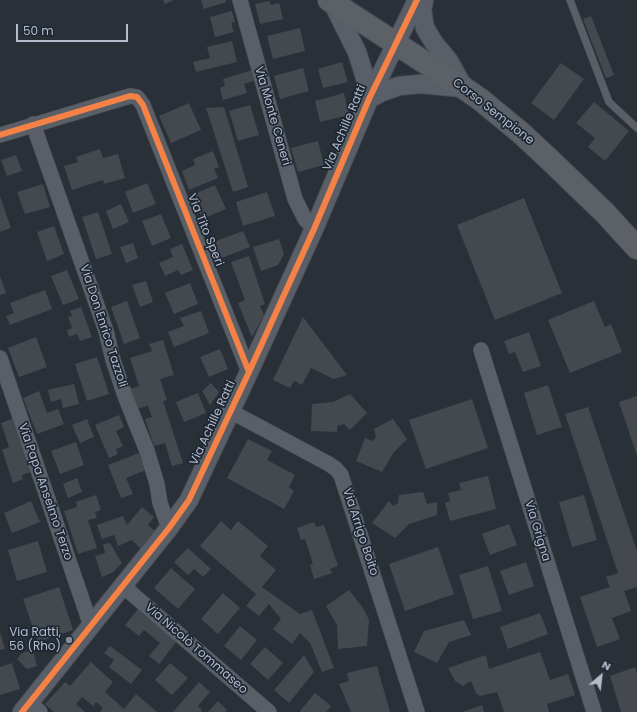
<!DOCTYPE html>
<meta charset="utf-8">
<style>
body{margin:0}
#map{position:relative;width:637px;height:712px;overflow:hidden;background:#2a3038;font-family:Poppins,sans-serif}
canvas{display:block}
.north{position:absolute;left:581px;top:656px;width:40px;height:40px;-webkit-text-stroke:3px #1d2633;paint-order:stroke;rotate:28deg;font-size:11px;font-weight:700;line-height:16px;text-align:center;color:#b4bcc9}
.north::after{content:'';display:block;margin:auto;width:14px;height:18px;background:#b4bcc9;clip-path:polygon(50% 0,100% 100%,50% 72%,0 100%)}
.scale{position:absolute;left:16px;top:24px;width:112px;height:18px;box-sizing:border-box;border:2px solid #b4bcc9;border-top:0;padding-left:5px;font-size:12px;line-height:14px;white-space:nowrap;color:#b4bcc9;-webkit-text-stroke:3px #1d2633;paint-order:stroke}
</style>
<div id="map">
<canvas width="637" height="712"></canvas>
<div class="north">N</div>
<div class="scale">50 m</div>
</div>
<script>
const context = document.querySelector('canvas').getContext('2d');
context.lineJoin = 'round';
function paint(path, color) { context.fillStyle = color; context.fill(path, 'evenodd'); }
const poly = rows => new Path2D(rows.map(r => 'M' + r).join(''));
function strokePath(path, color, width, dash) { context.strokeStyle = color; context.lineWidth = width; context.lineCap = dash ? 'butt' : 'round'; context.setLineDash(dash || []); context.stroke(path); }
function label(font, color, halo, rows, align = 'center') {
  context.font = font + ' Poppins,sans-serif'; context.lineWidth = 3.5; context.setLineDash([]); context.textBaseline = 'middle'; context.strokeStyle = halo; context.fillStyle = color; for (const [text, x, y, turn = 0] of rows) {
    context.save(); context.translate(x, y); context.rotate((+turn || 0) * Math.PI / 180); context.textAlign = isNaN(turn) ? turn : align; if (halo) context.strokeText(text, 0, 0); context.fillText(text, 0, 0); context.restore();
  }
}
paint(poly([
 [163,0,174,0,165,4],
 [201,0,226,0,226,2,204,9],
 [269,1,271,5,279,3,283,19,260,24,255,4],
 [232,11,235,22,231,23,234,32,215,37,210,17],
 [591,16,614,75,606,78,583,19],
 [300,28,305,51,273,59,267,36],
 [232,41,237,62,196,72,193,62,210,58,207,47],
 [342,62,348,82,323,88,318,69],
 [561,63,584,79,554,120,531,103],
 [303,68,309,91,280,99,274,76],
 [252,70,256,80,244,84,247,93,223,100,220,88,225,86,223,79],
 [344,93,349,115,320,122,315,101],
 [594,102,629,131,605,161,588,147,595,138,576,123],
 [189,103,201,130,171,143,159,116],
 [250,105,259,135,238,141,229,111],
 [224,107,248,187,233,192,206,108],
 [318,141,324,165,298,172,291,148],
 [100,149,103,158,118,154,125,178,104,184,103,180,72,190,64,166,78,162,76,157],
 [213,151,219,167,214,169,218,178,189,190,182,171,195,165,193,159],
 [16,155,22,171,7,176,1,160],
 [147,183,156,204,133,213,125,192],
 [43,184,50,207,25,214,17,192],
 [215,185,226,209,202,219,192,195],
 [267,192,275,216,243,226,236,202],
 [0,196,11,228,0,232],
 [524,198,562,293,495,320,457,225],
 [121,204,129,222,113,229,106,211],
 [98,212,112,254,96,259,82,217],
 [161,214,171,238,152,246,142,221],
 [54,226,64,254,47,261,37,232],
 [243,231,250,247,214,261,208,244],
 [279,239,284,254,278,265,261,271,253,247],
 [133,243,138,258,126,263,120,247],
 [182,244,193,270,181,275,178,270,165,276,159,263,173,257,170,249],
 [249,256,265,304,260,306,264,315,252,337,238,303,245,300,231,262],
 [67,270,79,299,63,305,51,276],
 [0,276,6,293,0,295],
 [146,281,153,302,140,307,132,285],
 [190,283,198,304,174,314,165,293],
 [45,290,52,309,10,325,6,316,14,313,10,303],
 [127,301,140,338,124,344,111,307],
 [594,301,605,327,611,324,622,352,570,373,548,320],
 [81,307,92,337,80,341,77,334,69,337,67,330,72,328,68,317,72,316,70,311],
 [201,311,209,333,174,347,168,332,184,326,180,318],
 [303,317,347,375,334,379,311,368,302,385,294,381,290,388,273,380],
 [529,332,541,366,523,372,515,352,509,354,504,341],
 [36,337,47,367,19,377,8,348],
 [163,340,174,375,160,379,167,400,163,401,183,463,172,466,165,443,154,446,145,419,152,417,148,406,136,409,130,389,139,386,130,358,152,351,149,344],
 [220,349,228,369,209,377,200,357],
 [97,357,109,394,87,401,75,364],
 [211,383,219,392,210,405,202,391],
 [74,384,79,404,63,408,61,399,51,402,48,390],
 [548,385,562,427,537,435,524,393],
 [39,391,47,413,58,409,64,424,37,434,23,398],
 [198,393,206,413,184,422,176,402],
 [350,394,367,413,350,430,344,424,337,426,337,432,311,431,312,404,333,402],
 [637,396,637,456,619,402],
 [472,399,488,448,426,469,409,420],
 [588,407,637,551,637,587,624,591,631,611,612,618,620,639,597,647,580,597,610,587,606,577,618,573,565,414],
 [119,415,124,427,116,431,123,446,116,449,118,454,109,458,95,425],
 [12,419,31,472,22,475,23,479,13,483,2,450,9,447,1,423],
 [87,419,94,437,80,443,72,425],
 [393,419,407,439,394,452,382,472,356,461,365,438,372,441,376,437,374,429],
 [248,439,272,451,267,460,295,475,289,487,294,491,284,509,227,478],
 [76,442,84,465,60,474,51,451],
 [139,453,146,470,126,478,133,494,121,498,108,465],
 [488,476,496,509,450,521,445,503,450,501,448,493,461,490,459,483],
 [77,478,82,492,68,498,63,484],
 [423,492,427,504,437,502,437,515,409,524,395,538,372,523,389,501,393,506,398,503,399,495],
 [96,495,101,510,95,512,97,518,88,520,97,548,78,554,64,511,77,507,76,502],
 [584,495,597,540,572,547,559,502],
 [31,501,40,522,12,533,4,513],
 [142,507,154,517,148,525,155,531,140,548,132,540,118,546,114,535,102,539,97,525,123,516,127,525],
 [221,521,231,530,238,521,268,546,260,556,276,570,262,587,300,614,312,610,334,668,322,672,310,643,300,633,292,644,273,629,281,619,269,604,259,616,246,606,256,594,200,546],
 [314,522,316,527,324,525,338,566,330,569,332,573,314,579,310,565,313,564,305,539,301,540,297,528],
 [509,524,517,545,490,555,482,534],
 [38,541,47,572,17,581,8,550],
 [110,543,122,563,112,573,102,577,95,556,105,553,103,544],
 [438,547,454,594,405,611,389,564],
 [188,548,211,569,203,577,194,569,188,575,174,562],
 [526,562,534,586,509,595,500,571],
 [488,566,502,611,473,619,459,575],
 [171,568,195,589,178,609,154,588],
 [59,587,73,630,38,642,23,599],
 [349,590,363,608,369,620,367,646,338,649,337,625,326,606],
 [223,593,240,608,218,634,201,619],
 [138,609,177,641,159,664,149,656,160,643,144,630,139,636,125,625],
 [540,613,548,634,508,649,500,627],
 [464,620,471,635,449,642,437,663,414,652,424,631],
 [240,626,257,640,241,660,224,646],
 [0,632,5,649,0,650],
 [110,646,142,670,131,684,109,667,114,660,104,653],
 [265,647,283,663,268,680,250,664],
 [33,650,37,666,27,669,17,659,22,653],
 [540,652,550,680,568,674,575,695,547,704,549,712,504,712,497,692,480,696,476,693,471,681,463,686,455,681,448,668,486,655,489,669],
 [304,655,314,672,289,703,274,690],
 [91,662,113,682,105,692,124,709,136,694,157,712,100,712,103,708,96,702,93,706,82,697,76,704,85,712,54,712,45,704,65,682,70,686],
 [12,663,20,689,0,695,0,667],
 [170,663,188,678,172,695,155,680],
 [377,666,390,712,351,712,339,684,349,681,347,673],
 [635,667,637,673,637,712,621,712,610,676],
 [199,682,210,692,198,706,202,710,201,712,173,712],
 [315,693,331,706,326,712,301,712,300,711],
 [218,701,227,710,225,712,208,712],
 [482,705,484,712,462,712]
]), '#444950');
const service = poly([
 [570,0,609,102,637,128]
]);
const minor = poly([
 [240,0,295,199,305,219,314,229],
 [33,124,106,331,113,360,125,396,147,451,157,484,160,503,169,528],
 [0,135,130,96,137,97,143,105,249,372],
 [481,350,594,712],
 [0,358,91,626],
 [230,411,329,464,336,469,341,475,417,712],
 [123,586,269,712],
 [30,703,40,712]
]);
const tertiary = poly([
 [424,0,422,10,425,28,434,43,449,61,464,88],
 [332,2,357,52,368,87,369,99],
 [369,99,382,92,399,86,420,84,464,88],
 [22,712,169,528,189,500,249,372,314,229,369,99,417,0]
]);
const primary = poly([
 [329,0,464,88,481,100,521,133,550,160,605,213,637,248]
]);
strokePath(service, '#484c53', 8);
strokePath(minor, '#484c53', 16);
strokePath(tertiary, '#484c53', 20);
strokePath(primary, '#484c55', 24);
strokePath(service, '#5a5e66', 7);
strokePath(minor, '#5a5e66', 15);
strokePath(tertiary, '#5a5e66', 18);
strokePath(primary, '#5c6168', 22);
strokePath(poly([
 [0,135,130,96,137,97,143,105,249,372],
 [22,712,169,528,189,500,249,372,314,229,369,99,417,0]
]), '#f48246', 6);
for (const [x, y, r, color] of [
 [69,640,4,"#848b96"]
]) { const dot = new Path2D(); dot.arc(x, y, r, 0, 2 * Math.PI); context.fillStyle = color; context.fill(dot); strokePath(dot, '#1d2633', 1.5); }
label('12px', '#b4bcc9', '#1d2633', [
 ["Corso Sempione",493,112,38],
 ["Via Monte Ceneri",272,116,74],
 ["Via Achille Ratti",345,128,-67],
 ["Via Tito Speri",205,230,68],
 ["Via Don Enrico Tazzoli",103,326,72],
 ["Via Achille Ratti",213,423,-65],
 ["Via Papa Anselmo Terzo",45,492,71],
 ["Via Grigna",537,531,73],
 ["Via Arrigo Boito",360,532,72],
 ["Via Nicolò Tommaseo",196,649,41]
]);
label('12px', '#b4bcc9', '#1d2633', [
 ["Via Ratti,",61,633],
 ["56 (Rho)",61,647]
], 'right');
</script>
